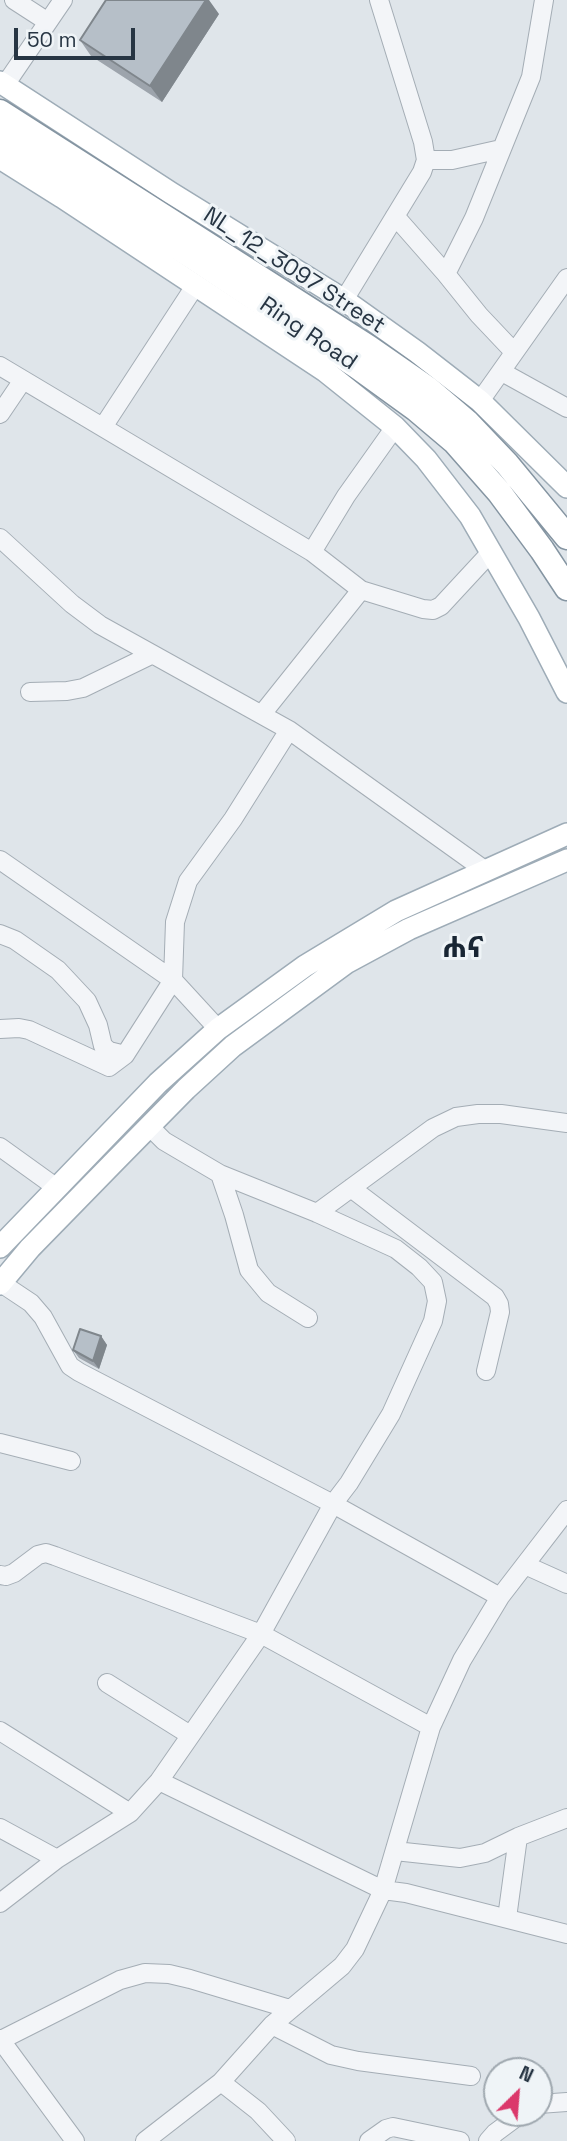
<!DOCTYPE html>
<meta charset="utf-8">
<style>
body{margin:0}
#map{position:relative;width:567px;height:2141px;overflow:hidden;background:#dfe5ea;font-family:"Space Grotesk",sans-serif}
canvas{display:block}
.north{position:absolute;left:483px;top:2057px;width:70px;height:70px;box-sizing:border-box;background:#eff4f7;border:2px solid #9fa8af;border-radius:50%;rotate:25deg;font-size:19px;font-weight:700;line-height:28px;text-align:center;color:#273543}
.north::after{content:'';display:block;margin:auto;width:24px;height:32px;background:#db386b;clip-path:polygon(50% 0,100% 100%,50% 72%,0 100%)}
.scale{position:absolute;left:14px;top:28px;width:121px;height:32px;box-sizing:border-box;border:4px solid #273543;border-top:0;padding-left:9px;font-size:21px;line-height:24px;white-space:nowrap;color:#273543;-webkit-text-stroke:5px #eff4f7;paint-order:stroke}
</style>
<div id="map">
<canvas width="567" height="2141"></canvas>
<div class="north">N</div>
<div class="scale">50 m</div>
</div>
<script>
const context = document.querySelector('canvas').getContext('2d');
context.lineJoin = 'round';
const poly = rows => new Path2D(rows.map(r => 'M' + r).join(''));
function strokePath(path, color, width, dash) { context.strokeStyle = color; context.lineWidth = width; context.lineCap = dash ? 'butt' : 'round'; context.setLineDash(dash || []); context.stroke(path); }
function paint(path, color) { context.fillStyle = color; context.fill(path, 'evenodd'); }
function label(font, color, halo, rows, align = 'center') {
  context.font = font + ' "Space Grotesk","Noto Sans Ethiopic",sans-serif'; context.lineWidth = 6; context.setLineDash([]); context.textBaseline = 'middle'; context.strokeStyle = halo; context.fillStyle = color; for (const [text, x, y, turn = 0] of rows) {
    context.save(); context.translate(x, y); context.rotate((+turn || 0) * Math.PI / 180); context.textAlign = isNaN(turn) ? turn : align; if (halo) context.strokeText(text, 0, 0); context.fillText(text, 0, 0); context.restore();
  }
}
const minor = poly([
 [14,0,48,22],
 [5,85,63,0],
 [426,160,452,160,501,149],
 [395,216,446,274],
 [344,300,422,172,426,160,423,142,379,0],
 [514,352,479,315,446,274,474,218,531,77,544,0],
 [0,366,312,552,361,590,423,609,433,610,441,606,491,552],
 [502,372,567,408],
 [480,401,567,278],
 [0,414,23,380],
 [103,427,195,286],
 [0,538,72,604,100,625,289,730,486,871],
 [312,552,346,496,395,427],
 [30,692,67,691,83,688,151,655],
 [262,714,361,590],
 [0,860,173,980,125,1055,109,1067,29,1030,19,1028,0,1029],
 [0,934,15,940,58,970,87,1001,98,1025,103,1046,109,1051,125,1055],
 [218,1029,173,980,175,922,188,881,233,819,289,730],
 [0,1147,57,1188],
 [220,1174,234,1215,249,1270,268,1293,308,1318],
 [351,1188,495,1297,499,1304,500,1312,486,1371],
 [317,1213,433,1128,456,1117,478,1114,501,1114,567,1123],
 [1,1283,31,1303,43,1317,70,1366,79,1372,333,1504,500,1597],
 [0,1443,71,1461],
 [525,1565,567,1584],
 [0,1575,6,1576,14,1573,38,1555,46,1553,55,1556,261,1634,431,1727],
 [107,1683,190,1735],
 [0,1731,130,1813],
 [159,1781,383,1890,406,1893,567,1934],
 [0,1828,57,1859],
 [395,1851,460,1858,485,1853,518,1837,567,1818],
 [0,1903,57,1859,130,1813,159,1781,261,1634,333,1504,349,1483,391,1414,433,1321,437,1301,433,1282,419,1267,396,1249,317,1213,220,1174,164,1141,149,1126],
 [507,1918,518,1837],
 [272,2025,331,2055,358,2061,471,2076],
 [0,2039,75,2141],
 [1,2040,120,1980,145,1973,169,1974,190,1979,290,2009],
 [221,2082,258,2111,286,2141],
 [539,2104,567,2102],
 [145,2141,221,2082,272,2025,342,1966,355,1949,383,1890,431,1727,462,1660,500,1597,567,1510],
 [369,2141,386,2129,393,2127,460,2141],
 [488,2141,495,2133,522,2113]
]);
const major = poly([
 [0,82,171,193,344,300,417,352,480,401,567,487],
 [0,158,62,197,325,371,395,427,426,459,470,516,529,618,567,692],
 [0,1247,158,1083,218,1029,305,966,396,911,567,834],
 [0,1284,30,1248,116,1160,186,1089,233,1046,346,963,409,929,567,860]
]);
const highway = poly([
 [0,112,368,347,427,388,468,423,507,464,567,537],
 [0,134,194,258,358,367,416,409,455,442,499,492,542,550,567,588]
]);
strokePath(minor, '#a4adb5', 20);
strokePath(major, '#9eacb7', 24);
strokePath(highway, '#8595a2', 27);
strokePath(minor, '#f3f5f8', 18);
strokePath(major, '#fff', 21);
strokePath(highway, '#fff', 24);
paint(poly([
 [219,14,162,102,91,56,80,40],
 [101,1336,107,1345,99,1369,79,1358,73,1350]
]), '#9da4ac');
paint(poly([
 [206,0,209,0,219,14,162,102,150,86],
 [101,1336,107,1345,99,1369,93,1361]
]), '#7f868c');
const building = poly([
 [106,0,206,0,150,86,80,40,106,0],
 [80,1329,101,1336,93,1361,73,1350,80,1329]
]);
paint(building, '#b6bfc8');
strokePath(building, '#7f868c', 2);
label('23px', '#273543', '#eff4f7', [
 ["NL_12_3097 Street",294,271,33],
 ["Ring Road",308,334,34]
]);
label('bold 30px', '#192634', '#eff4f7', [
 ["ሐና",463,949]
]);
</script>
